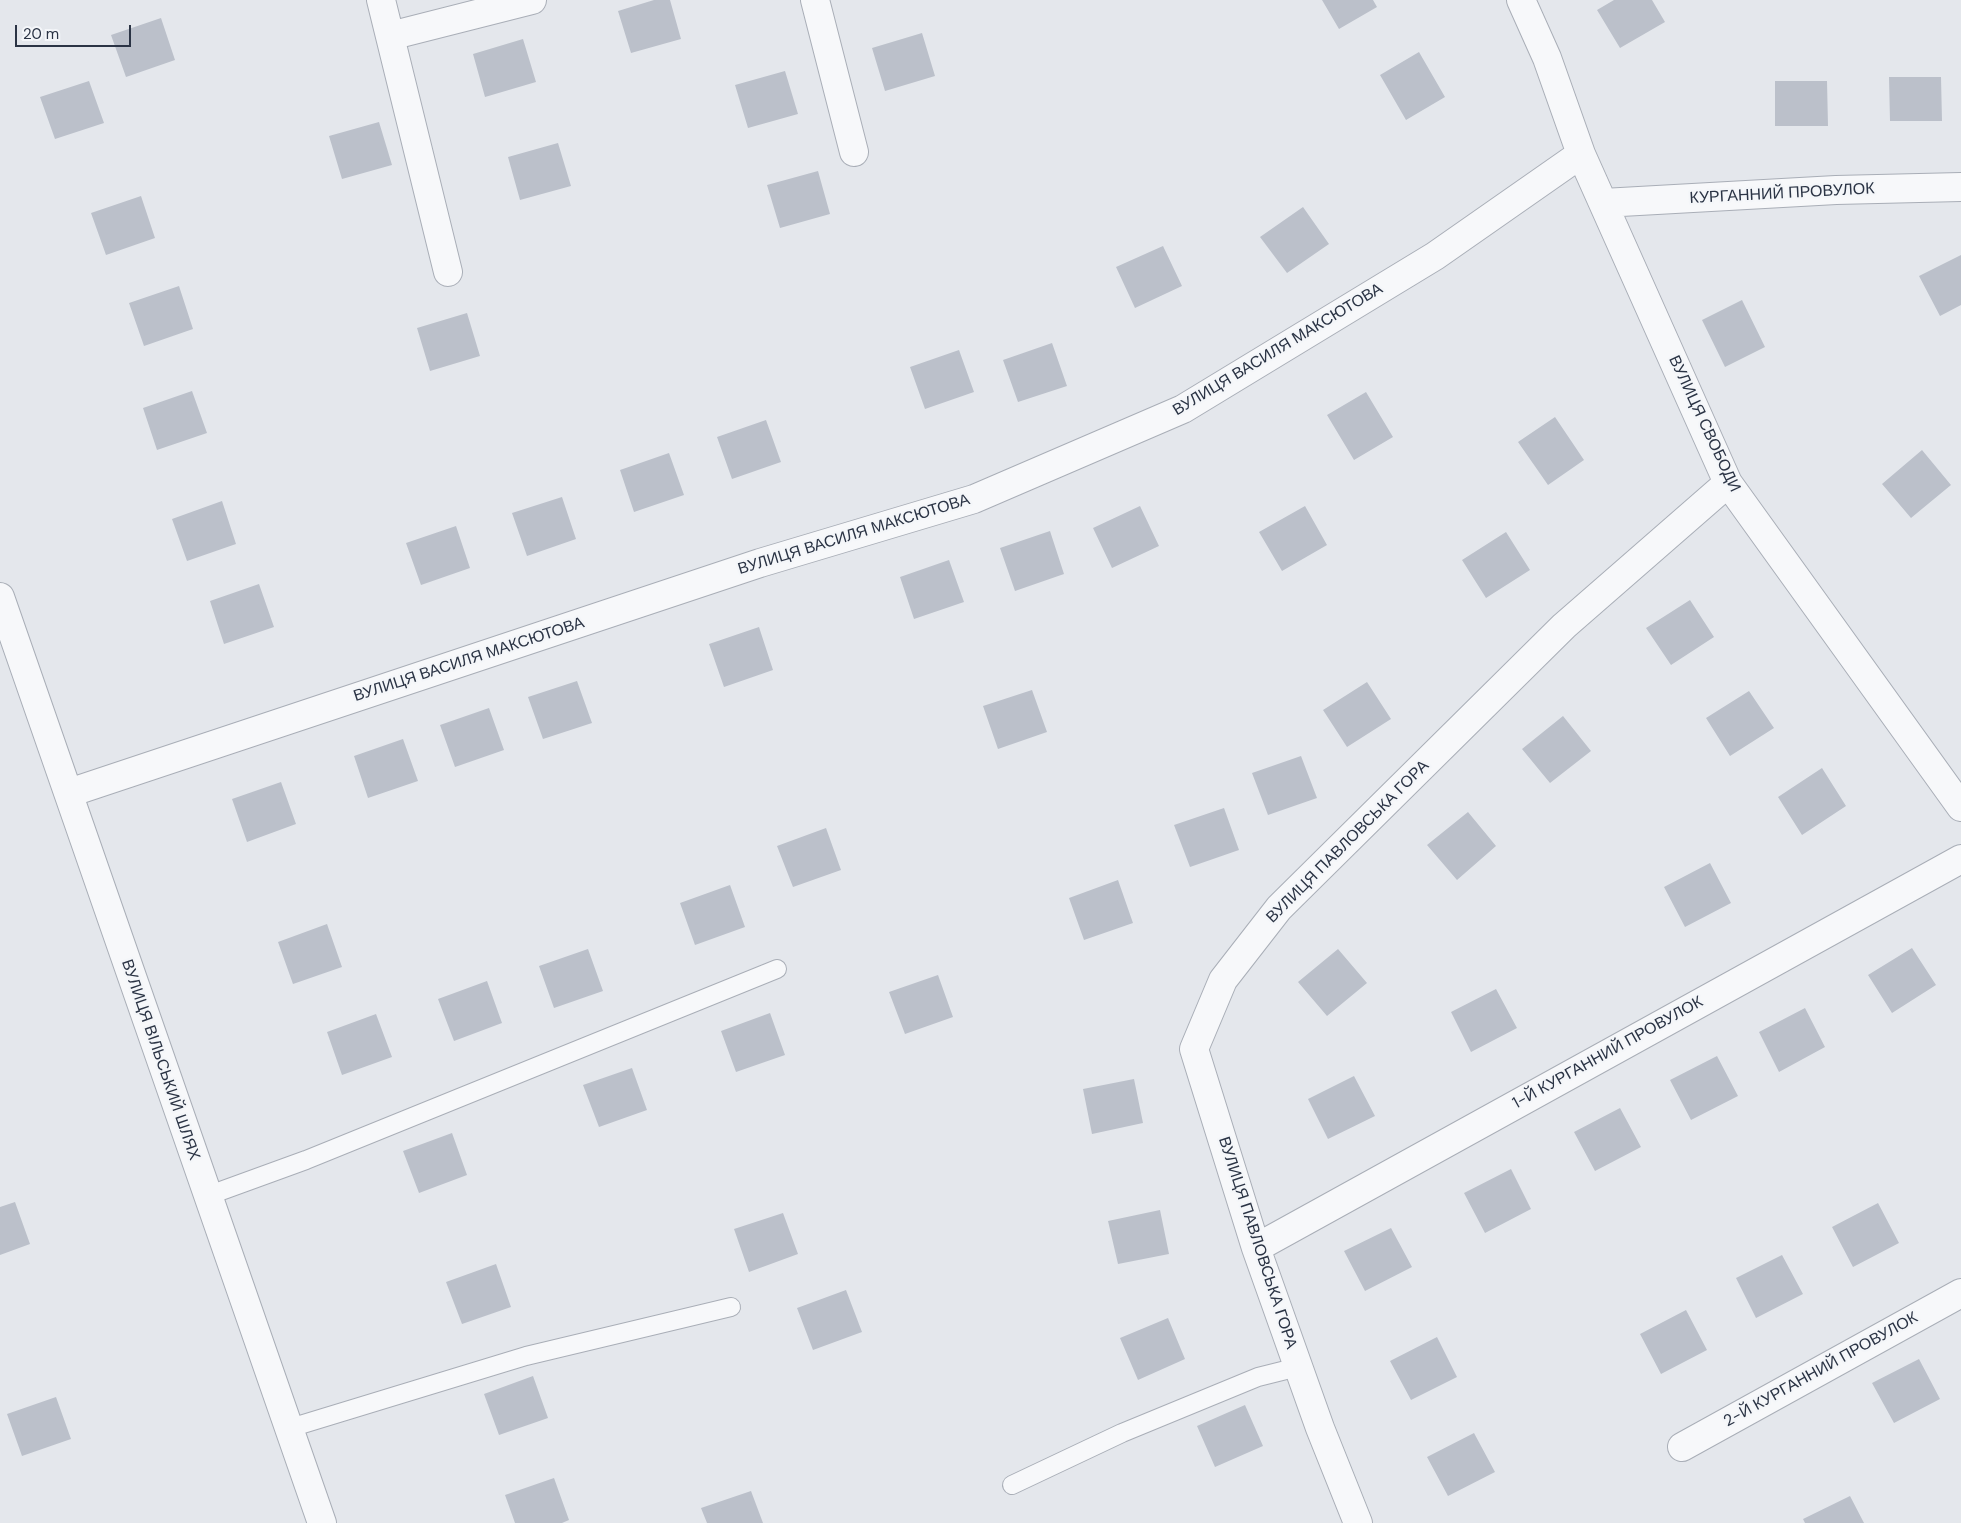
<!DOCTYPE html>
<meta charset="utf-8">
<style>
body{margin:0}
#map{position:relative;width:1961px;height:1523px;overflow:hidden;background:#e4e7ec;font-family:"DM Sans",sans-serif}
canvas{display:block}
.scale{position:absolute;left:15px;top:25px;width:116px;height:22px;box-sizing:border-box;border:2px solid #2b3445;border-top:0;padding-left:6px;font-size:15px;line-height:18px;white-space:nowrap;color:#2b3445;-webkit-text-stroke:4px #f4f6f9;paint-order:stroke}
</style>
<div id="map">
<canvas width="1961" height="1523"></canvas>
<div class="scale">20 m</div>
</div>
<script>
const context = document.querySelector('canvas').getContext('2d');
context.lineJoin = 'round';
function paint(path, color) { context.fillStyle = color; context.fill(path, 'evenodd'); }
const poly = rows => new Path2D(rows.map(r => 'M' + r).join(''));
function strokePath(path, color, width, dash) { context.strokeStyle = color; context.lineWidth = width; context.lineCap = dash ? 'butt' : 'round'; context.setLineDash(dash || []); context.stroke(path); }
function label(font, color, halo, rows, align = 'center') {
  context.font = font + ' "DM Sans",sans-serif'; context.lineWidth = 4.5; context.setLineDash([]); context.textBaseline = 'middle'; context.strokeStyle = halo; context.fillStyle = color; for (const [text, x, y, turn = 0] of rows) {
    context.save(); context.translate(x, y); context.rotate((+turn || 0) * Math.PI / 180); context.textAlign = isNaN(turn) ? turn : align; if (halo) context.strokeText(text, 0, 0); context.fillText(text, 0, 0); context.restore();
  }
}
paint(poly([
 [654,0,670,0,681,39,631,53,618,11],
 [1322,0,1373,0,1377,7,1339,29],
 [1614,0,1652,0,1665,22,1620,48,1597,10],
 [161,18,175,60,126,77,111,35],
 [922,33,935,76,885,91,872,48],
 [523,39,536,82,485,97,473,54],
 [1419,52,1445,97,1406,120,1380,75],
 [785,71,798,114,748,128,735,85],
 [1889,77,1941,77,1942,121,1890,121],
 [89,81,104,123,55,139,40,97],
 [1775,81,1827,81,1828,126,1775,126],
 [379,122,392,165,342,179,329,136],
 [558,143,571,186,520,200,508,157],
 [818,171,830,214,780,228,767,185],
 [141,196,155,238,106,255,91,213],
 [1303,207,1329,244,1287,273,1260,237],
 [1163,246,1182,286,1135,308,1116,267],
 [1961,255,1961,305,1940,316,1919,276],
 [179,286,193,329,144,346,129,303],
 [1742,300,1765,347,1725,367,1702,320],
 [467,313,480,356,430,371,417,328],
 [1052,343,1067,386,1018,402,1003,360],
 [959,350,974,392,925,409,910,367],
 [192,391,207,433,157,450,143,408],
 [1366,392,1393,437,1354,460,1327,415],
 [1555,417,1584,460,1548,485,1518,442],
 [766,420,781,462,732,479,717,437],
 [1922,450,1951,485,1911,518,1882,484],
 [669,453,684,495,634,512,620,470],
 [562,497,576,539,527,556,512,513],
 [222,501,236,544,187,561,172,519],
 [1140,506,1159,546,1112,568,1093,528],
 [1305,506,1327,545,1282,571,1259,532],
 [456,526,470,568,421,585,406,543],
 [1050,531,1064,574,1015,591,1000,548],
 [1506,532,1530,570,1486,598,1462,560],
 [949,560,964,602,914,619,900,577],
 [259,584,274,627,224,644,210,601],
 [1690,600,1714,637,1671,665,1646,628],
 [759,627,773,670,724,687,709,644],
 [577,681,592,723,543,739,528,697],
 [1367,682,1391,719,1347,747,1323,710],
 [1032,690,1047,732,998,749,983,706],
 [1749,691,1774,728,1730,756,1706,718],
 [489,708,504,750,455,767,440,725],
 [1563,716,1591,751,1550,783,1522,749],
 [403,739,418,781,368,798,354,756],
 [1301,756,1317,798,1268,815,1252,773],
 [1822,768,1846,806,1802,835,1778,797],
 [281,782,296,824,247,842,232,799],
 [1224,808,1239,850,1190,867,1174,825],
 [1468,812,1496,846,1457,880,1427,845],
 [826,828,841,870,793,887,777,846],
 [1710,863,1731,903,1685,927,1664,887],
 [1118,880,1133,923,1084,940,1069,898],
 [730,885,745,927,695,945,680,903],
 [327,924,342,967,293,984,278,942],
 [1912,948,1936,985,1892,1013,1868,975],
 [588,949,603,991,554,1008,539,966],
 [1338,949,1367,983,1327,1016,1298,982],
 [938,975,953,1017,905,1034,889,992],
 [487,981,502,1023,454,1041,438,999],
 [1496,989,1517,1028,1471,1052,1451,1012],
 [1805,1008,1825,1047,1779,1072,1759,1032],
 [770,1013,785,1055,736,1072,721,1031],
 [376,1014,392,1057,342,1075,327,1032],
 [1717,1056,1738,1096,1691,1120,1670,1080],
 [632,1068,647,1110,599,1127,583,1085],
 [1354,1076,1375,1116,1328,1139,1308,1099],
 [1134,1079,1143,1123,1092,1134,1083,1089],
 [1620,1108,1641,1147,1595,1171,1574,1132],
 [452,1133,467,1175,419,1193,403,1151],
 [1511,1169,1531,1209,1485,1233,1464,1193],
 [15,1202,30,1244,0,1255,0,1207],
 [1878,1203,1899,1243,1853,1267,1832,1227],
 [1160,1210,1169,1254,1118,1264,1108,1221],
 [783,1213,798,1254,749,1272,734,1229],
 [1391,1228,1412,1267,1365,1291,1344,1251],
 [1782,1255,1803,1294,1756,1318,1736,1278],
 [496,1264,511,1307,462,1324,446,1282],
 [846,1290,862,1332,813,1350,797,1308],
 [1686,1310,1707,1350,1661,1374,1640,1334],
 [1168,1318,1185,1359,1138,1380,1120,1338],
 [1437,1337,1457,1377,1411,1400,1390,1361],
 [1919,1359,1940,1399,1894,1423,1872,1383],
 [533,1376,548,1418,499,1435,484,1394],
 [56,1397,71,1439,22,1456,7,1414],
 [1245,1405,1263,1446,1215,1467,1197,1426],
 [1474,1433,1495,1472,1448,1496,1427,1457],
 [554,1478,569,1520,562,1523,515,1523,505,1495],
 [751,1491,763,1523,707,1523,701,1508],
 [1850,1496,1864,1523,1805,1523,1803,1519]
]), '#bbc0ca');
const service = poly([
 [207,1196,306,1160,777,969],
 [290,1428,526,1356,731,1307],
 [1012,1485,1122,1433,1258,1377,1298,1367]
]);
const minor = poly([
 [381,0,448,272],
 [815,0,854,152],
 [1521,0,1547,58,1581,154,1728,483,1961,807],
 [390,36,532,0],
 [1603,203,1836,190,1961,187],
 [69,793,760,563,974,499,1183,409,1435,256,1581,154],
 [1256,1248,1961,859],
 [1682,1447,1961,1293],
 [1358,1523,1320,1428,1256,1248,1194,1049,1223,980,1279,908,1564,626,1728,483]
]);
const tertiary = poly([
 [0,597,322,1523]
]);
strokePath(service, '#a9aeb7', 20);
strokePath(minor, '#a9aeb7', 30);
strokePath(tertiary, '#a9aeb7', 30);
strokePath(service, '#f7f8fa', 18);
strokePath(minor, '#f7f8fa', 28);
strokePath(tertiary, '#f7f8fa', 28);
label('16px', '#2b3445', '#f4f6f9', [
 ["КУРГАННИЙ ПРОВУЛОК",1782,194,-3],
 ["ВУЛИЦЯ ВАСИЛЯ МАКСЮТОВА",1278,350,-31],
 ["ВУЛИЦЯ СВОБОДИ",1704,424,65],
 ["ВУЛИЦЯ ВАСИЛЯ МАКСЮТОВА",854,535,-17],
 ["ВУЛИЦЯ ВАСИЛЯ МАКСЮТОВА",469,660,-18],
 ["ВУЛИЦЯ ПАВЛОВСЬКА ГОРА",1348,842,-45],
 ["1-Й КУРГАННИЙ ПРОВУЛОК",1608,1053,-29],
 ["ВУЛИЦЯ ВІЛЬСЬКИЙ ШЛЯХ",160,1060,71],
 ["ВУЛИЦЯ ПАВЛОВСЬКА ГОРА",1257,1243,72],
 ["2-Й КУРГАННИЙ ПРОВУЛОК",1821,1370,-29]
]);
</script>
